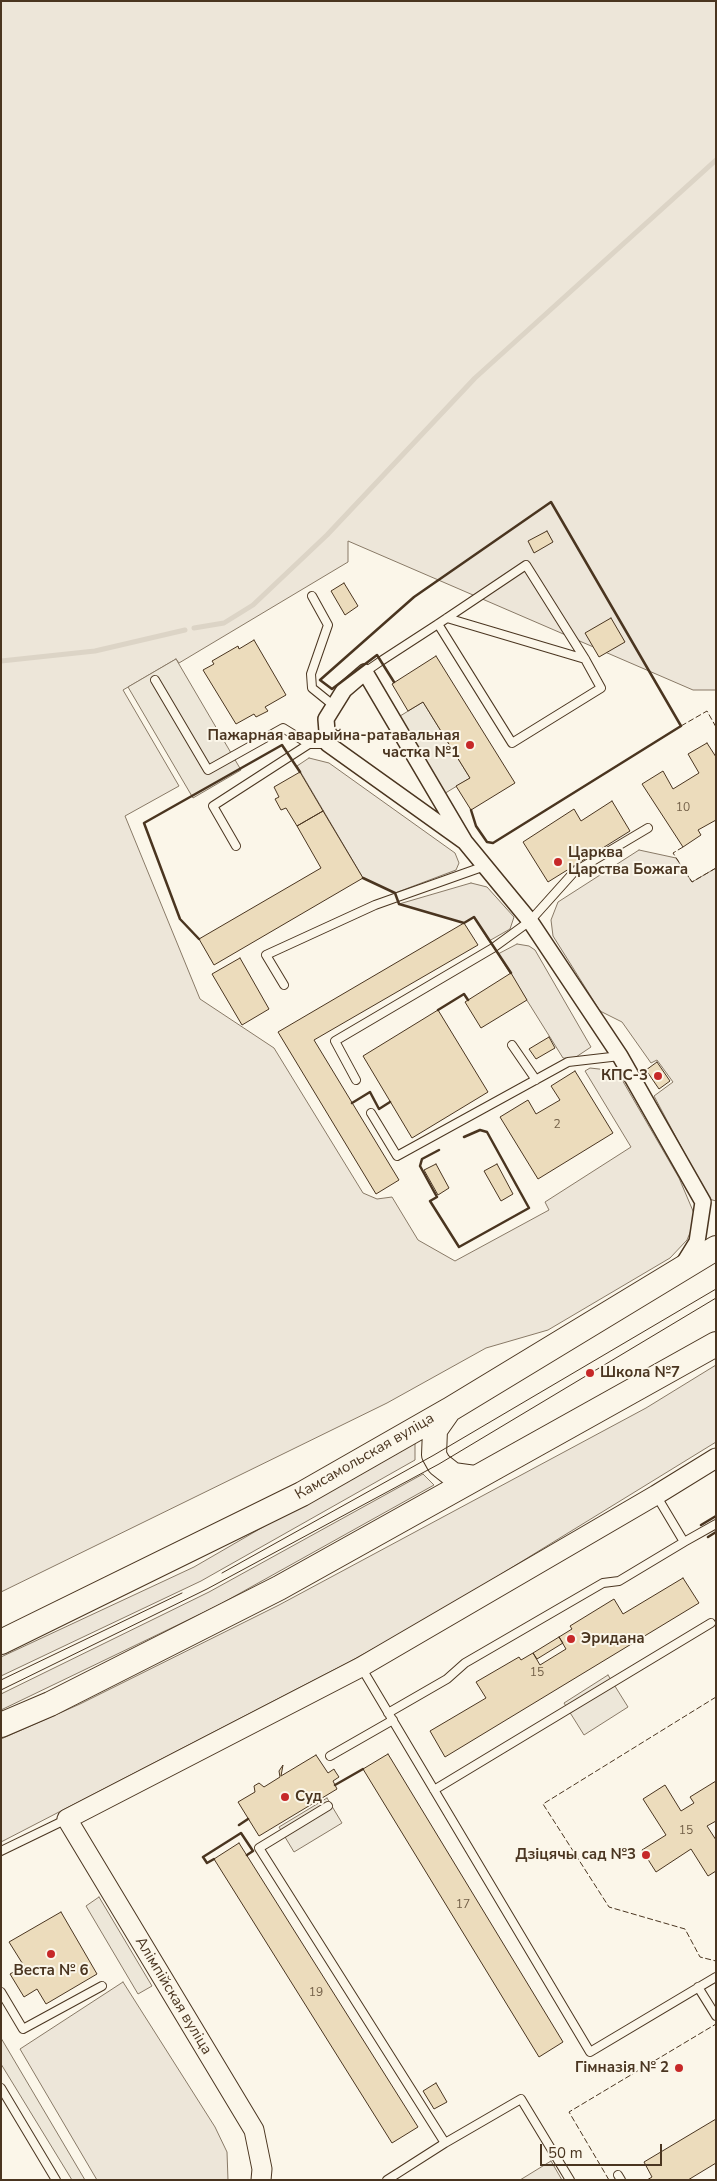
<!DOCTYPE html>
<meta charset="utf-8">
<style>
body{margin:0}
#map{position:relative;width:717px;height:2181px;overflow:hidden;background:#fbf6e9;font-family:"Nunito Sans",sans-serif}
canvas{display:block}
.frame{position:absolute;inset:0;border:2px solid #4a3520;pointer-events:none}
.scale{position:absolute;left:540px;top:2144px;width:122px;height:22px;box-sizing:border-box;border:2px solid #4a3520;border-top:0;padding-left:6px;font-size:15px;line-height:18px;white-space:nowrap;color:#4a3520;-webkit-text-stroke:4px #fbf6e9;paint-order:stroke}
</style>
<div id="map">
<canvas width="717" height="2181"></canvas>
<div class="frame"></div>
<div class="scale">50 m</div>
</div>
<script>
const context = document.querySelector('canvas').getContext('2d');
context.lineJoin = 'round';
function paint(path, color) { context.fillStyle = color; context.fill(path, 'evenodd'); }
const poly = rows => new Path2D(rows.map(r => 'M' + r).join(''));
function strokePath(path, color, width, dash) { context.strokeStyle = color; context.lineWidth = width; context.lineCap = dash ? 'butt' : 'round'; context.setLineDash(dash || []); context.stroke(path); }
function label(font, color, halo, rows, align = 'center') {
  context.font = font + ' "Nunito Sans",sans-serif'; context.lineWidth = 4; context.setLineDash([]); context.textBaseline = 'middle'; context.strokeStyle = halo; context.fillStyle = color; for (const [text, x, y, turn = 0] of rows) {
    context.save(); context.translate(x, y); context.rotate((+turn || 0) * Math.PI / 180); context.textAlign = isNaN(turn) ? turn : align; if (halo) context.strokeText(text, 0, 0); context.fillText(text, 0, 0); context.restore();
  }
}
const green = poly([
 [1,1,716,1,716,690,693,690,348,541,348,562,179,663,176,659,123,690,179,786,125,816,200,999,274,1048,363,1193,377,1199,392,1197,418,1240,455,1261,549,1210,545,1202,631,1147,585,1071,590,1068,617,1071,679,1178,696,1218,687,1240,670,1258,548,1330,486,1348,387,1403,1,1592,1,1],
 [309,758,329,763,455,853,459,863,456,870,395,893,363,878,297,766,309,758],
 [639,850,676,858,692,882,716,868,716,1201,709,1199,654,1096,673,1082,657,1060,651,1063,622,1022,600,1011,553,936,551,920,558,902,639,850],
 [471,883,487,887,514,917,510,929,489,941,474,917,464,923,399,904,471,883],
 [517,944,529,946,535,950,591,1047,573,1059,563,1058,498,954,517,944],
 [716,1365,716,1442,433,1616,349,1662,1,1842,1,1739,80,1704,279,1605,646,1408,716,1365],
 [415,1439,415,1460,201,1581,1,1676,1,1657,194,1567,415,1439],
 [423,1474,434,1485,217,1606,1,1710,1,1694,209,1592,423,1474],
 [123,1982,215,2127,227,2152,228,2180,97,2180,20,2049,123,1982]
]);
paint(green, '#ede6d9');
strokePath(green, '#887966', 1);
const parking = poly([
 [176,659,241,770,193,798,128,687,176,659],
 [423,702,470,778,434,800,387,724,423,702],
 [608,1675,628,1707,584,1735,564,1703,608,1675],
 [327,1798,342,1823,294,1852,279,1827,327,1798],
 [99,1897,152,1986,138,1994,86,1906,99,1897],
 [1,2038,85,2180,72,2180,1,2064,1,2038],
 [551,2161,562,2180,520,2180,551,2161]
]);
paint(parking, '#ede7d9');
strokePath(parking, '#887966', 1);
strokePath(poly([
 [194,628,224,623,253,605,327,535,475,378,716,160],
 [1,661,95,651,185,630]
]), '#dcd4c6', 5);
const building = poly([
 [547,531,553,542,534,553,528,541,547,531],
 [344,583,358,606,345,615,331,591,344,583],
 [611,618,625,642,599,657,585,633,611,618],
 [254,640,286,695,265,707,268,711,256,717,254,714,236,724,203,670,214,664,212,661,238,646,239,649,254,640],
 [436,656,515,783,471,810,456,786,470,778,423,702,408,711,392,684,436,656],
 [707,743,716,757,716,820,698,830,701,835,683,847,642,784,663,771,673,789,699,773,688,754,707,743],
 [300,772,323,811,297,826,286,808,281,810,275,799,279,797,274,787,300,772],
 [612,801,630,831,548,882,523,842,574,809,581,821,612,801],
 [323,811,363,878,214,965,199,939,321,868,297,826,323,811],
 [464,923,478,945,314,1040,399,1180,376,1194,278,1032,464,923],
 [240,958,269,1009,242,1025,212,974,240,958],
 [511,973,527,1000,481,1028,465,1002,511,973],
 [438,1010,488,1092,412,1138,363,1056,438,1010],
 [549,1037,555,1048,536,1059,529,1049,549,1037],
 [657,1062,670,1081,659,1089,646,1070,657,1062],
 [575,1071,613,1133,538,1179,500,1117,528,1100,536,1114,560,1100,551,1086,575,1071],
 [436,1164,449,1188,438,1195,424,1170,436,1164],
 [497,1164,513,1194,501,1201,484,1171,497,1164],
 [683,1578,699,1603,445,1757,430,1731,486,1698,476,1682,519,1657,521,1660,533,1653,540,1665,566,1649,559,1637,572,1629,570,1626,614,1599,623,1614,683,1578],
 [559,1637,563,1643,537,1659,533,1653,559,1637],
 [388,1754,563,2042,539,2057,363,1769,388,1754],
 [316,1755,328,1773,334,1769,335,1771,339,1777,333,1781,337,1789,259,1836,238,1802,255,1792,254,1786,259,1783,264,1787,280,1777,279,1771,283,1765,281,1776,316,1755],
 [716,1781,716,1821,707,1826,716,1840,716,1871,708,1876,691,1849,656,1872,642,1850,666,1835,643,1799,665,1785,681,1811,694,1803,690,1797,716,1781],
 [239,1843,418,2127,392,2143,214,1859,239,1843],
 [61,1912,97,1974,46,2004,37,1989,24,1997,10,1974,24,1966,9,1942,61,1912],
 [436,2083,447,2102,434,2109,423,2091,436,2083],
 [716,2119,716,2163,688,2180,647,2180,652,2177,644,2162,716,2119]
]);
paint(building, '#ecdcbc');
strokePath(building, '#4a3520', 1);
const service = poly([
 [312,596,328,625,311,674,312,688,333,705],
 [447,618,585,659],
 [365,672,381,661,438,624,526,565,585,659,601,688,512,743,438,624],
 [155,680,208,770,283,728,309,744],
 [236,846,213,806,309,744,328,744],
 [284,985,266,955,375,905,485,866],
 [512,1045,536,1080],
 [356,1080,335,1041,493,948,530,921,574,872,648,828],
 [371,1113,397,1156,568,1062,620,1056],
 [656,1495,684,1542,716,1524],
 [361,1667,590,2052,716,1977],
 [388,1713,447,1679,465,1663,603,1583,619,1581,684,1542],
 [330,1756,393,1720],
 [434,1790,711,1623],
 [328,1806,259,1848,445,2143,387,2180],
 [1,1851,67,1819],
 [698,1987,716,2016],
 [1,1992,23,2029,102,1986],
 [1,2088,56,2180],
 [445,2143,521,2099,570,2180],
 [618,2175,621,2180]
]);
const minor = poly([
 [465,842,365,672,344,690,326,719,328,744,465,842,530,921,620,1056,703,1202,697,1242,684,1263]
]);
const tertiary = poly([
 [261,2180,262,2169,254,2130,67,1819,361,1667,656,1495,716,1458]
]);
const primary = poly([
 [449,1410,435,1430,434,1455,439,1464,453,1475,475,1478],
 [1,1642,302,1494,449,1410,716,1248],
 [1,1725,50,1704,279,1588,716,1344]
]);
strokePath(service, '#4a3520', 10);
strokePath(minor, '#4a3520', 18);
strokePath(tertiary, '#4a3520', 21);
strokePath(primary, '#4a3520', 26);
strokePath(service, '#fbf6e9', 8);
strokePath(minor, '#fbf6e9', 15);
strokePath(tertiary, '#fbf6e9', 19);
strokePath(primary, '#fbf6e9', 24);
strokePath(poly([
 [222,1573,434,1455,716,1289],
 [1,1680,182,1593],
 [1,1690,207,1589,439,1464,716,1298]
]), '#4a3520', 1);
strokePath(poly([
 [681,726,707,711,716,727],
 [683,847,673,853,692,882,716,868],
 [716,1697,543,1804,609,1907,685,1929,700,1957,716,1961],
 [609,2180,569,2112,716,2024]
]), '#4a3520', 1, [6, 2.5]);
strokePath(poly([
 [394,682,377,655,332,689,320,680,414,597,551,502,681,726,493,843,487,842,476,826,471,810],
 [363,878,395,893,399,904,464,923,474,917,511,973],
 [199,939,180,919,144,823,282,745,300,772],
 [438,1010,464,994,468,1000],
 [352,1103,370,1092,379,1109,390,1102],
 [439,1150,422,1159,420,1166,437,1197,430,1201,459,1247,529,1208,487,1132,480,1130,464,1137],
 [701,1525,716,1516],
 [708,1537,716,1532],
 [335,1785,363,1769],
 [239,1825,248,1819],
 [214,1859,207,1863,203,1857,241,1833,253,1851,247,1855]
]), '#4a3520', 2.5);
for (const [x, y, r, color] of [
 [470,745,5,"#c62828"],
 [558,862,5,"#c62828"],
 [658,1076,5,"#c62828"],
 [590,1373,5,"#c62828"],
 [571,1639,5,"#c62828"],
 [285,1797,5,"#c62828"],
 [646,1855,5,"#c62828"],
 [51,1954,5,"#c62828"],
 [679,2068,5,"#c62828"]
]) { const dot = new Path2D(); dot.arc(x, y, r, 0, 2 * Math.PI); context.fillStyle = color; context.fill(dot); strokePath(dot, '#fbf6e9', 2); }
label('12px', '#725f47', null, [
 ["10",683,808],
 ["2",557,1125],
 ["15",537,1673],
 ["15",686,1831],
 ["17",463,1905],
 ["19",316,1993]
]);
label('bold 15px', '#4a3520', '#fbf6e9', [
 ["Пажарная аварыйна-ратавальная",460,736],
 ["частка №1",460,753],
 ["Царква",568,853,"left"],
 ["Царства Божага",568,870,"left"],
 ["КПС-3",648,1076],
 ["Школа №7",600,1373,"left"],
 ["Эридана",581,1639,"left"],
 ["Суд",295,1797,"left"],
 ["Дзіцячы сад №3",636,1855],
 ["Веста № 6",51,1971,"center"],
 ["Гімназія № 2",669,2068]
], 'right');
label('15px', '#4a3520', '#fbf6e9', [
 ["Камсамольская вуліца",365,1457,-30],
 ["Алімпійская вуліца",173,1996,59]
]);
</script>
